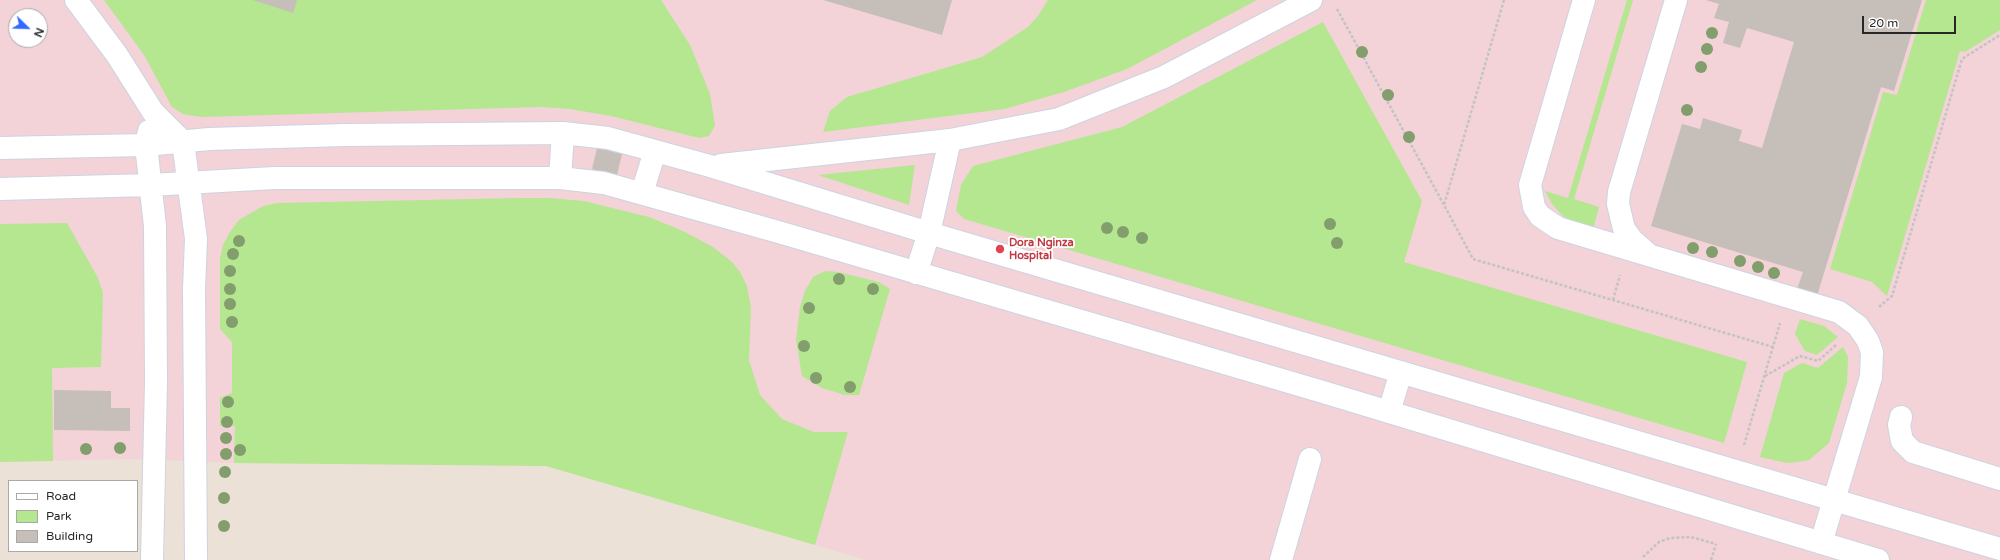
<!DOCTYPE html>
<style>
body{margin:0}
#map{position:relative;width:2000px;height:560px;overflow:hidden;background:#ebe1d7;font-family:"Varela Round",sans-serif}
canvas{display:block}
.legend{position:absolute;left:8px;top:480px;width:130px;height:72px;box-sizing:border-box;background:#fff;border:1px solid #a9a9a9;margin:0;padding:5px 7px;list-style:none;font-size:12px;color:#272727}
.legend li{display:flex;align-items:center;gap:8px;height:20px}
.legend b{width:20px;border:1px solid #a9a9a9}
.north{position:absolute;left:8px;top:8px;width:40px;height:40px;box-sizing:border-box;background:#fff;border:1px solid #a9a9a9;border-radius:50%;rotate:113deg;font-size:11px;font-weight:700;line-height:16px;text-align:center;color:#272727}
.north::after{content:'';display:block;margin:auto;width:14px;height:18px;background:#316aff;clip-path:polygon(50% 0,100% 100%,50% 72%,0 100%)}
.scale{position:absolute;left:1862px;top:16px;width:94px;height:18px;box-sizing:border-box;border:2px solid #272727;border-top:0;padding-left:5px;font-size:12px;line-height:14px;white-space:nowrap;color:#272727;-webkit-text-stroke:3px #fff;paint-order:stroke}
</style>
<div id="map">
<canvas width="2000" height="560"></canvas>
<ul class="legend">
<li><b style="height:5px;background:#fff"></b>Road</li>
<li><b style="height:11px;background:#b5e690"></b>Park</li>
<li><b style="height:11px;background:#c6beb8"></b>Building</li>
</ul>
<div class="north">N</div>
<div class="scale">20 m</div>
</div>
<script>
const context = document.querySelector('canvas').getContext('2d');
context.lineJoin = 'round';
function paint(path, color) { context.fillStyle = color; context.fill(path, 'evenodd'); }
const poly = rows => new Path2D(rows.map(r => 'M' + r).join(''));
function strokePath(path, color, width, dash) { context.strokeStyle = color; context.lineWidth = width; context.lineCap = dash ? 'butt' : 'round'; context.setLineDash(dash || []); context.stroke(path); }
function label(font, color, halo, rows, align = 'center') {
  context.font = font + ' "Varela Round",sans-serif'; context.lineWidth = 3.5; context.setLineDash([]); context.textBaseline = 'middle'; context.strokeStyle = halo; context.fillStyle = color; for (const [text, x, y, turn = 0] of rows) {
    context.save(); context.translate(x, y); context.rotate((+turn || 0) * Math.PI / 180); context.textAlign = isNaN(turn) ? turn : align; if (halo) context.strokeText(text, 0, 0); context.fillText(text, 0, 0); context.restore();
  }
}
paint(poly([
 [0,0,2000,0,2000,560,867,560,546,466,234,463,131,459,0,462],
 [16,16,40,16,40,40,16,40]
]), '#f3d3d8');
paint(poly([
 [104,0,661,0,690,45,710,94,715,125,709,136,699,138,611,116,570,109,540,107,201,117,183,114,172,107,144,55],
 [1048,0,1257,0,1127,69,1064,92,1004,109,823,132,830,111,847,97,982,57,1028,27,1038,16],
 [1627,0,1633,0,1574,199,1599,207,1593,229,1572,222,1562,215,1552,204,1545,191,1568,198],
 [1926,0,2000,0,2000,30,1965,52,1960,51,1887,296,1872,282,1830,269,1883,92,1897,95],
 [1323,22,1422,201,1404,262,1747,362,1724,443,964,219,956,211,961,185,973,166,1122,127],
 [915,165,909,205,818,175],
 [518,198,549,198,584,201,649,217,683,231,713,247,732,262,740,272,747,286,751,308,749,360,760,395,782,419,814,432,848,432,815,545,546,466,234,463,235,426,220,426,220,398,232,393,232,342,220,329,220,259,223,245,230,232,239,220,263,206,277,203],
 [67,223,98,278,103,293,101,367,52,368,53,461,0,462,0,224],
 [825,271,838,272,879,282,890,289,859,395,845,395,822,388,802,376,796,340,800,307,805,291,813,277],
 [1800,319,1824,326,1838,337,1817,355,1805,351,1795,334],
 [1843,347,1848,357,1847,383,1829,443,1809,460,1797,462,1787,463,1760,457,1784,373,1802,363,1818,368]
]), '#b5e690');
paint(poly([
 [253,0,297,0,293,13],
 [823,0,952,0,942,35],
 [1706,0,1922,0,1894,91,1881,87,1817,296,1797,289,1803,272,1651,226,1682,124,1700,129,1703,118,1742,130,1739,141,1762,148,1794,42,1747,28,1740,48,1723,43,1729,22,1714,18,1719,4],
 [597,148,622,154,617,175,592,169],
 [54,390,111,391,111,408,130,408,130,431,54,430]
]), '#c6beb8');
const minor = poly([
 [76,0,117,55,153,112,183,142,196,239,194,289,196,560],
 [1584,0,1530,185,1534,207,1540,216,1558,228,1839,312,1858,326,1868,341,1872,352,1871,377,1821,543],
 [149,131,146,145,155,226,156,382,152,560],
 [0,148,146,145,209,139,345,135,563,133,608,138,710,166,929,233,2000,549],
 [721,165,950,140,1059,119,1164,77,1311,0],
 [560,178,563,133],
 [0,189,150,185,274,178,560,178,604,183,782,233,1323,392,1878,560],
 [642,193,655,151],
 [1648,254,1632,240,1624,229,1618,204,1619,192,1676,0],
 [916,273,929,233,950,140],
 [1389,412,1401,372],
 [1901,417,1899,425,1902,441,1913,452,2000,479],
 [1281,560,1310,459]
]);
strokePath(minor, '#cdd3e2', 24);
strokePath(poly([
 [1504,0,1444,205,1473,259,1773,347],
 [1337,9,1444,205],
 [1613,300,1620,275],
 [1879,307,1892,296,1962,59,2000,35],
 [1765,376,1800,356,1818,361,1836,345],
 [1744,445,1780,323],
 [1643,557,1659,542,1670,538,1691,537,1716,544],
 [1711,560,1716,544]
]), '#c3c3c3', 2.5, [3, 2]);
strokePath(minor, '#fff', 22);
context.fillStyle = '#829e6c';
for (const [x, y] of [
 [1712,33],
 [1707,49],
 [1362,52],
 [1701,67],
 [1388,95],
 [1687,110],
 [1409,137],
 [1330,224],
 [1107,228],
 [1123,232],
 [1142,238],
 [239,241],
 [1337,243],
 [1693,248],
 [1712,252],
 [233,254],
 [1740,261],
 [1758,267],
 [230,271],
 [1774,273],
 [839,279],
 [230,289],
 [873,289],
 [230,304],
 [809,308],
 [232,322],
 [804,346],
 [816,378],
 [850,387],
 [228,402],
 [227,422],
 [226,438],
 [120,448],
 [86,449],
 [240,450],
 [226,454],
 [225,472],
 [224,498],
 [224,526]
]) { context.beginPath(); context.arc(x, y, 6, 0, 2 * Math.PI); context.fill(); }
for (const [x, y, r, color] of [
 [1000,249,5,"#e0444e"]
]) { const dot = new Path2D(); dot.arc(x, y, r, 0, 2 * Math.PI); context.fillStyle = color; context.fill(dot); strokePath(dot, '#fff', 1.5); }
label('bold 11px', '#be3a42', '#fff', [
 ["Dora Nginza",1009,243],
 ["Hospital",1009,256]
], 'left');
</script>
